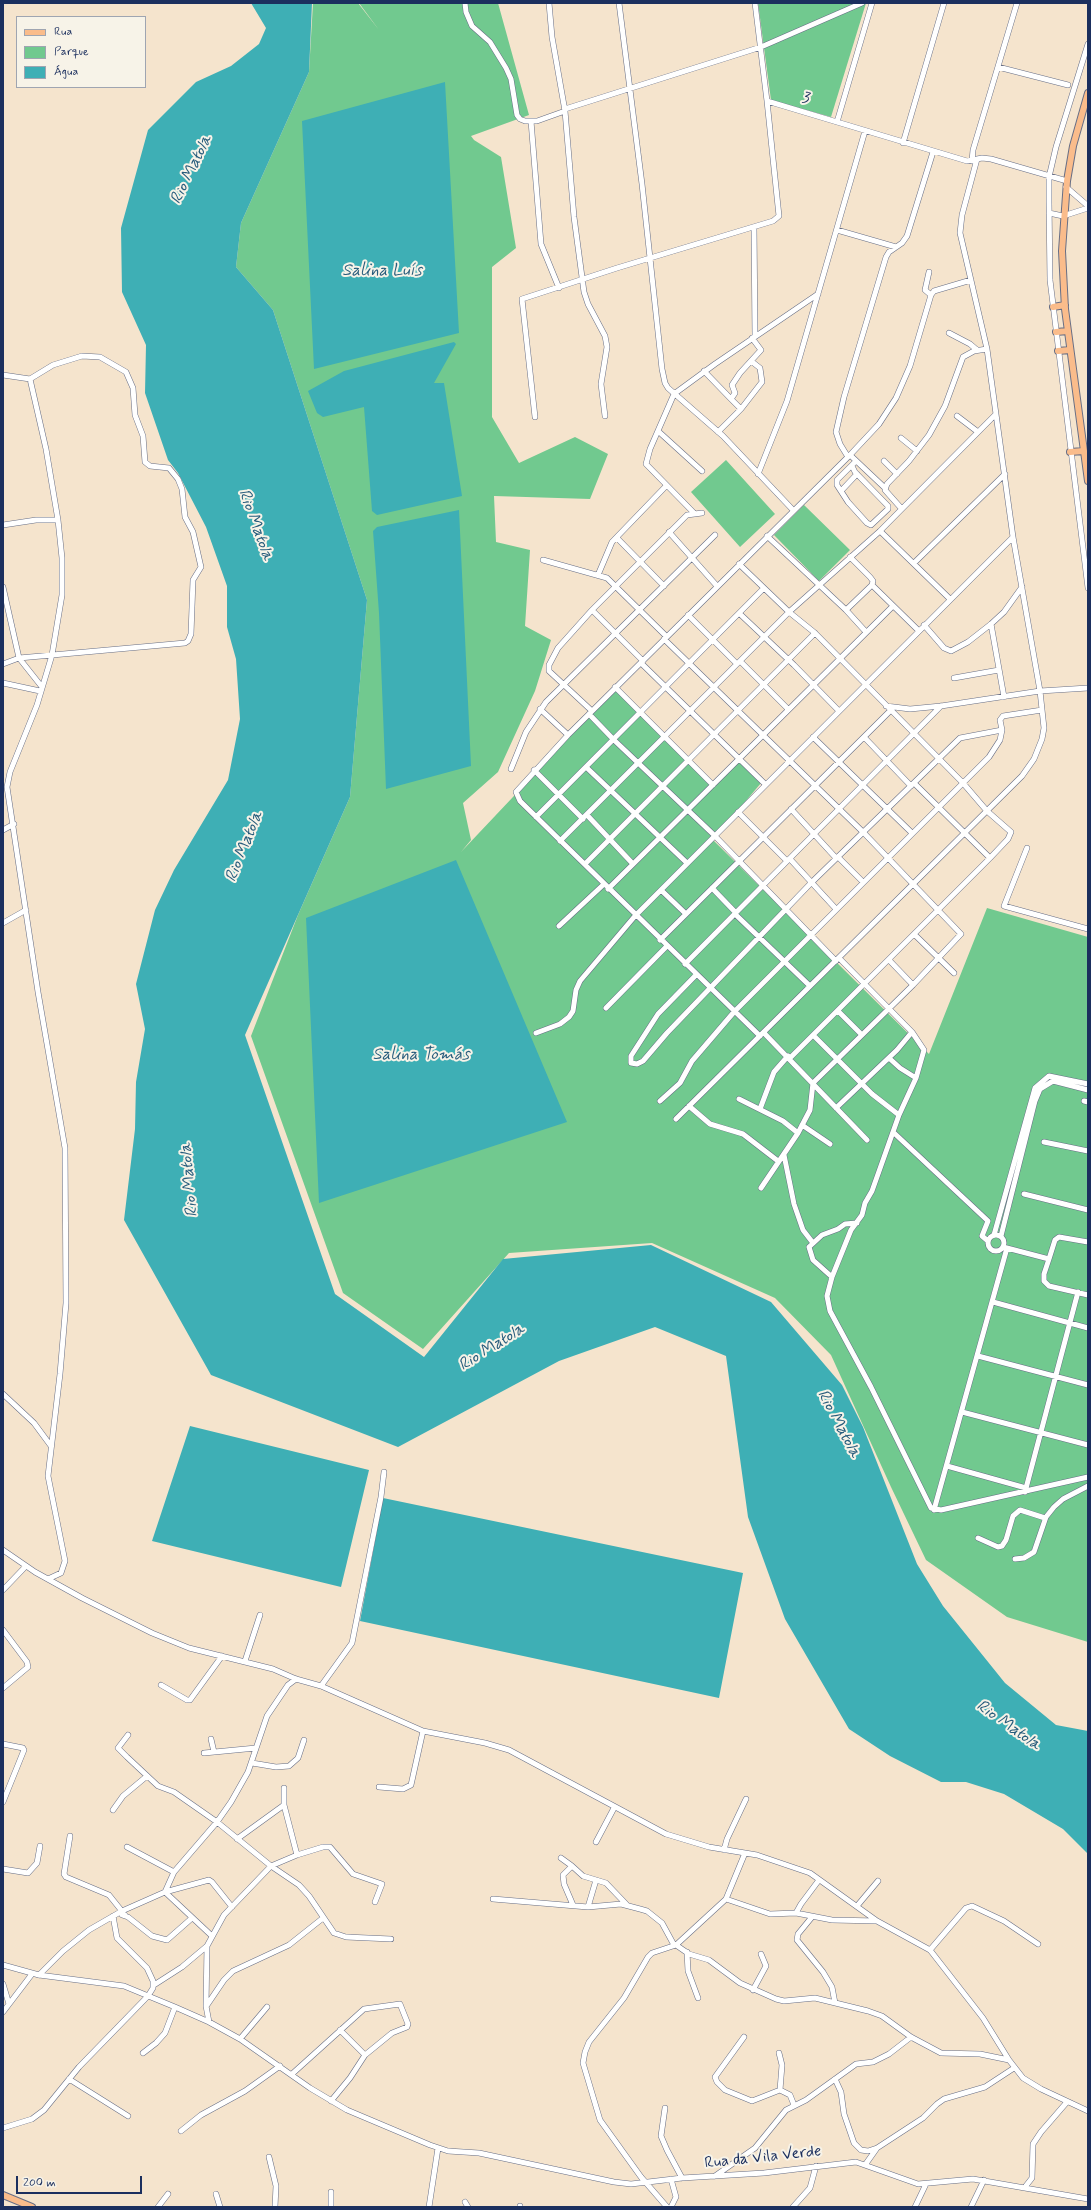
<!DOCTYPE html>
<meta charset="utf-8">
<style>
body{margin:0}
#map{position:relative;width:1091px;height:2210px;overflow:hidden;background:#f5e4cd;font-family:Mynerve,sans-serif}
canvas{display:block}
.frame{position:absolute;inset:0;border:4px solid #1b2f5e;pointer-events:none}
.legend{position:absolute;left:16px;top:16px;width:130px;height:72px;box-sizing:border-box;background:#f7f3e8;border:1px solid #9fa5b1;margin:0;padding:5px 7px;list-style:none;font-size:12px;color:#1b2f5e}
.legend li{display:flex;align-items:center;gap:8px;height:20px}
.legend b{width:20px;border:1px solid #9fa5b1}
.scale{position:absolute;left:16px;top:2176px;width:126px;height:18px;box-sizing:border-box;border:2px solid #1b2f5e;border-top:0;padding-left:5px;font-size:12px;line-height:14px;white-space:nowrap;color:#1b2f5e;-webkit-text-stroke:3px #f7f3e8;paint-order:stroke}
</style>
<div id="map">
<canvas width="1091" height="2210"></canvas>
<div class="frame"></div>
<ul class="legend">
<li><b style="height:5px;background:#fabc8b"></b>Rua</li>
<li><b style="height:11px;background:#71c98f"></b>Parque</li>
<li><b style="height:11px;background:#3eafb5"></b>Água</li>
</ul>
<div class="scale">200 m</div>
</div>
<script>
const context = document.querySelector('canvas').getContext('2d');
context.lineJoin = 'round';
function paint(path, color) { context.fillStyle = color; context.fill(path, 'evenodd'); }
const poly = rows => new Path2D(rows.map(r => 'M' + r).join(''));
function strokePath(path, color, width, dash) { context.strokeStyle = color; context.lineWidth = width; context.lineCap = dash ? 'butt' : 'round'; context.setLineDash(dash || []); context.stroke(path); }
function label(font, color, halo, rows, align = 'center') {
  context.font = font + ' Mynerve,sans-serif'; context.lineWidth = 4; context.setLineDash([]); context.textBaseline = 'middle'; context.strokeStyle = halo; context.fillStyle = color; for (const [text, x, y, turn = 0] of rows) {
    context.save(); context.translate(x, y); context.rotate((+turn || 0) * Math.PI / 180); context.textAlign = isNaN(turn) ? turn : align; if (halo) context.strokeText(text, 0, 0); context.fillText(text, 0, 0); context.restore();
  }
}
paint(poly([
 [313,3,358,3,379,30,359,3,498,3,529,115,471,136,474,140,501,157,516,248,492,267,492,417,519,463,575,437,608,454,590,499,494,496,496,542,530,550,525,626,551,640,535,691,498,772,463,803,471,840,461,852,615,689,714,783,739,760,761,783,713,840,929,1054,987,908,1088,937,1088,1642,1007,1617,926,1560,891,1487,831,1355,775,1298,652,1243,509,1253,423,1349,343,1293,251,1036,298,915,350,797,367,600,273,310,236,267,241,223,309,72],
 [758,3,866,3,831,117,771,100],
 [726,460,775,514,740,547,691,492],
 [804,505,850,550,819,581,774,535]
]), '#71c98f');
paint(poly([
 [251,3,312,3,309,72,241,223,236,267,273,310,367,600,350,797,245,1035,335,1294,424,1357,503,1259,651,1245,771,1302,842,1385,863,1427,917,1564,943,1606,1005,1683,1056,1725,1088,1731,1088,1854,1063,1829,1004,1794,966,1782,941,1782,890,1756,849,1729,785,1619,748,1517,726,1356,655,1327,559,1361,398,1447,211,1375,124,1220,135,1129,136,1082,145,1029,136,984,155,910,174,870,228,780,240,719,236,659,227,627,227,586,206,527,178,473,168,460,145,393,146,345,122,292,121,228,148,130,196,82,231,66,259,44,266,28],
 [445,82,459,333,314,369,302,121],
 [454,342,456,344,434,383,444,383,462,496,377,515,372,511,364,407,323,417,317,413,308,391,344,371],
 [459,510,471,766,386,789,379,613,373,531,377,527],
 [456,860,567,1122,319,1203,306,918],
 [190,1426,369,1470,341,1587,152,1541],
 [383,1498,743,1573,719,1698,360,1621]
]), '#3eafb5');
const minor = poly([
 [465,3,466,12,472,26,490,42,506,68,511,79,517,115,520,119,525,121,537,121,565,111],
 [549,3,552,37,565,111,574,217,584,292,588,304,605,336,607,347,601,384,605,416],
 [619,3,642,184,662,369,665,383,668,388,723,436,793,510],
 [1088,44,1056,147,1049,177,1049,202,1050,280,1088,588],
 [998,67,1068,85],
 [767,101,967,161,982,158,991,159,1067,181],
 [565,109,761,47,862,3],
 [531,121,541,244,559,288],
 [837,122,872,3],
 [903,143,944,3],
 [972,161,973,150,1017,3],
 [1066,187,1088,206],
 [1049,213,1063,216,1088,208],
 [754,227,755,336],
 [837,230,896,247],
 [929,272,925,290,931,295],
 [949,333,970,344,977,350],
 [704,371,731,399,735,393,732,385,740,373,761,350,752,338],
 [3,375,30,379],
 [30,379,46,449,58,520,62,558,62,595,52,655,37,705,10,772,7,787,38,992,65,1148,66,1303,60,1374,48,1476,65,1561,61,1573,48,1579],
 [731,399,741,409,762,382,760,368,751,361],
 [957,416,978,432],
 [535,417,522,299,617,268,773,221,779,216,767,101,755,3],
 [658,431,702,471],
 [718,432,741,409],
 [901,438,917,451],
 [850,455,885,488],
 [848,457,840,444,836,432,844,397,886,257,889,252,902,243,907,236,933,152],
 [884,461,897,474],
 [852,466,855,472,888,506,888,509,871,525,867,523,848,502,837,485,837,480,856,461],
 [758,474,787,401,865,131],
 [841,491,857,474],
 [901,508,885,490,887,484,909,461,929,435,945,406,963,357,974,351,987,349],
 [694,513,646,464,650,449,674,394,715,364,818,294],
 [3,525,36,520,58,520],
 [880,531,950,599],
 [669,532,717,586],
 [767,536,846,610],
 [617,538,664,586],
 [850,557,870,577,873,581,872,585,919,631],
 [543,560,607,578,666,636],
 [914,563,1005,474],
 [739,564,789,612,815,633,963,783,987,811,1011,832,1008,839,990,858,790,1058],
 [598,575,612,542,666,486],
 [3,587,19,658,42,687],
 [592,610,643,661],
 [740,614,794,665,839,711],
 [688,615,737,664],
 [991,624,1004,697],
 [924,625,944,648,951,651,968,642,991,624,1004,612,1022,587],
 [866,632,846,610,872,585],
 [664,639,864,833,961,934,913,985,813,1083,810,1110,798,1133,761,1188],
 [740,661,788,709],
 [641,663,765,784],
 [3,664,19,658,185,643,188,641,191,634,193,580,201,567,193,532,185,517,182,489,178,479,169,468,150,466,145,462,143,436,135,415,133,388,126,372,100,357,82,356,53,365,30,379],
 [954,678,999,670],
 [3,683,40,691],
 [615,687,713,785],
 [886,706,910,709,941,706,1040,691,1088,688],
 [540,709,568,735],
 [592,711,549,671,549,665,558,648,592,610,687,515,702,513],
 [589,714,614,740,714,835,836,961],
 [813,737,912,833],
 [864,737,911,786],
 [586,767,687,863],
 [511,769,526,732,546,702,715,535],
 [534,770,583,819],
 [914,783,990,858],
 [791,809,836,858],
 [738,812,787,861],
 [587,815,633,864],
 [536,817,764,588],
 [3,830,14,824],
 [560,841,789,612,880,531,995,415],
 [1027,848,1004,906,1088,929],
 [838,857,863,882],
 [790,859,836,909],
 [585,864,815,633],
 [712,888,736,913],
 [608,889,893,606],
 [661,890,686,914],
 [735,914,810,986],
 [3,923,26,910],
 [559,926,603,885],
 [915,935,954,973],
 [660,940,891,710],
 [839,958,912,1032,924,1050,916,1078,899,1115,872,1191,865,1203,862,1215,851,1230,832,1277,827,1296,830,1311,871,1387,931,1508,941,1510,1088,1477],
 [889,960,913,985],
 [685,964,941,706],
 [696,975,658,1014,631,1056,631,1063,637,1064,643,1061,667,1033,811,883,960,738,1002,730],
 [606,1008,667,946],
 [838,1011,862,1035],
 [536,1033,560,1024,569,1017,573,1011,576,990,580,981,635,916,1013,537],
 [764,1033,867,1140],
 [813,1035,872,1094,899,1115],
 [760,1036,520,801,516,792,568,735,850,455,879,424,896,398,910,366,931,295,934,291,971,280],
 [889,1058,900,1068,916,1078],
 [739,1099,783,1121,798,1133],
 [660,1101,680,1083,692,1061,734,1012,989,757,1000,740,1002,730,1000,720,1003,716,1042,710],
 [1084,1101,1088,1102],
 [689,1106,710,1124,743,1134,778,1161],
 [836,1108,897,1050,912,1032],
 [760,1109,774,1072,788,1056],
 [676,1119,1022,776,1034,759,1042,739,1044,728,1040,691,1013,537,987,349,960,233,962,215,977,159],
 [802,1125,830,1144],
 [893,1132,988,1221,982,1236,988,1241],
 [1044,1142,1088,1151],
 [784,1155,794,1204,803,1230,813,1243],
 [1024,1194,1088,1210],
 '988 1243a8 8 0 1 1 16 0a8 8 0 1 1-16 0Z',
 [994,1235,1035,1088,1049,1076,1088,1084],
 [1001,1236,1035,1101,1040,1089,1053,1081,1088,1090],
 [1003,1247,1049,1259,1044,1274,1044,1281,1049,1286,1088,1295],
 [1049,1259,1055,1240,1059,1237,1088,1242],
 [832,1277,813,1260,809,1247,822,1235,838,1229,845,1224,857,1223],
 [993,1302,1088,1328],
 [978,1356,1088,1385],
 [3,1394,34,1423,51,1446],
 [962,1412,1088,1445],
 [947,1466,1026,1488],
 [1025,1492,1078,1292],
 [934,1510,1007,1248],
 [978,1538,998,1547,1002,1546,1006,1540,1013,1516,1020,1510,1045,1518],
 [3,1550,35,1572,82,1598,152,1633,189,1648,273,1669,296,1679,321,1686,423,1731,485,1743,509,1750,666,1834,709,1847,757,1855,810,1873,877,1921,930,1950,983,2018,1009,2060,1023,2078,1041,2089,1088,2111],
 [1015,1559,1024,1558,1034,1552,1046,1517,1054,1507,1063,1499,1088,1486],
 [3,1590,26,1566],
 [3,1630,27,1662,28,1667,3,1688],
 [245,1661,260,1615],
 [161,1685,187,1700,190,1700,222,1656],
 [321,1686,352,1643,381,1497,384,1472],
 [128,1735,118,1748,127,1757,158,1786,174,1792,217,1822,271,1866,299,1885,309,1896,334,1933,346,1937,391,1939],
 [211,1739,214,1752],
 [3,1744,23,1748,24,1750,3,1802],
 [204,1753,256,1748],
 [252,1763,276,1767,289,1766,298,1758,304,1740],
 [379,1787,403,1789,411,1785,423,1731],
 [284,1788,284,1805,297,1855],
 [113,1810,123,1796,147,1776],
 [70,1836,64,1874,66,1877,109,1895,125,1915],
 [237,1839,284,1805],
 [596,1842,614,1808],
 [127,1847,174,1872],
 [724,1850,727,1839,746,1799],
 [561,1858,572,1866,563,1875,564,1884,573,1905],
 [572,1866,583,1876,606,1883,627,1905],
 [3,1869,28,1873,37,1863,40,1846],
 [165,1892,174,1872,217,1822,231,1802,248,1772,267,1716,288,1685,296,1679],
 [165,1892,212,1936],
 [493,1899,588,1907,621,1904,640,1909,647,1911,662,1923,674,1945],
 [726,1899,770,1914,796,1913,832,1920,877,1921],
 [857,1906,878,1881],
 [588,1907,596,1880],
 [796,1913,801,1904,819,1880],
 [122,1915,128,1917,152,1936,167,1940,192,1918],
 [812,1917,798,1934,797,1940,823,1972,832,1987,835,2003],
 [676,1945,689,1954,709,1960,740,1983,776,1999,784,2001,815,1998,868,2011,882,2016,911,2037,941,2053,980,2054,1009,2060],
 [930,1950,966,1908,972,1906,1004,1921,1038,1944],
 [687,1952,688,1971,698,1998],
 [3,1965,39,1975,124,1986,175,2007,209,2022,240,2039,310,2088,347,2110,430,2145,448,2151,479,2153,614,2182,631,2184,682,2178,764,2173,856,2162,918,2184,973,2179,1088,2199],
 [39,1975,63,1951,89,1930,122,1911,165,1892,209,1880,212,1882,232,1907],
 [3,1984,9,2004],
 [154,1985,182,1967,207,1946],
 [753,1990,766,1966,761,1954],
 [207,2005,224,1980,233,1971,289,1945,323,1918],
 [3,2012,32,1974],
 [209,2022,206,2006,207,1946,224,1915,271,1866,297,1855,323,1847,330,1847,353,1874,382,1884,375,1902],
 [340,2030,365,2055],
 [744,2037,715,2077,717,2082,725,2090,752,2101,780,2090,790,2095,794,2105],
 [240,2039,267,2007],
 [143,2053,156,2043,165,2033,175,2007],
 [779,2053,782,2065,780,2090],
 [292,2074,364,2009,400,2004,408,2024,407,2027,392,2033,365,2055,350,2078,331,2101],
 [69,2079,128,2116],
 [835,2079,841,2092,844,2114,854,2143,861,2150,868,2151,877,2148],
 [665,2108,661,2136,667,2150,682,2178],
 [3,2128,32,2119,44,2110,79,2067,148,1996,153,1988,153,1981,147,1968,117,1938,113,1916],
 [181,2131,201,2115,245,2091,280,2066],
 [269,2157,276,2186,275,2207],
 [865,2165,877,2148,923,2118,937,2104,944,2099,985,2087,1014,2068],
 [715,2176,755,2148,786,2110,806,2100,856,2064,873,2062,889,2054,911,2037],
 [1025,2187,1032,2178,1033,2144,1041,2132,1067,2102],
 [216,2194,220,2207],
 [465,2202,468,2207],
 [158,2207,168,2194],
 [331,2207,331,2192],
 [429,2207,438,2148],
 [520,2207,520,2206],
 [667,2207,641,2177,600,2120,583,2063,585,2052,589,2042,624,1998,648,1957,652,1953,676,1945,726,1899,745,1853],
 [671,2207,676,2197,671,2179],
 [793,2207,810,2188,816,2166],
 [915,2207,926,2184],
 [971,2207,984,2180]
]);
const major = poly([
 [1088,93,1073,146,1067,181,1062,251,1065,309,1088,481],
 [1053,307,1065,305],
 [1056,332,1068,331],
 [1058,351,1070,350],
 [1070,452,1084,451],
 [3,2195,32,2207]
]);
strokePath(minor, '#676e85', 6);
strokePath(major, '#676e85', 8);
strokePath(minor, '#fff', 5);
strokePath(major, '#fabc8b', 6);
label('16px', '#1b2f5e', '#f7f3e8', [
 ["3",806,99,17],
 ["Rua da Vila Verde",763,2158,-6]
]);
label('italic 17px', '#275c7c', '#f7f3e8', [
 ["Rio Matola",192,170,-64],
 ["Salina Luís",382,271],
 ["Rio Matola",255,525,70],
 ["Rio Matola",245,847,-68],
 ["Salina Tomás",421,1055],
 ["Rio Matola",190,1180,-95],
 ["Rio Matola",492,1348,-32],
 ["Rio Matola",838,1424,62],
 ["Rio Matola",1008,1726,35]
]);
</script>
